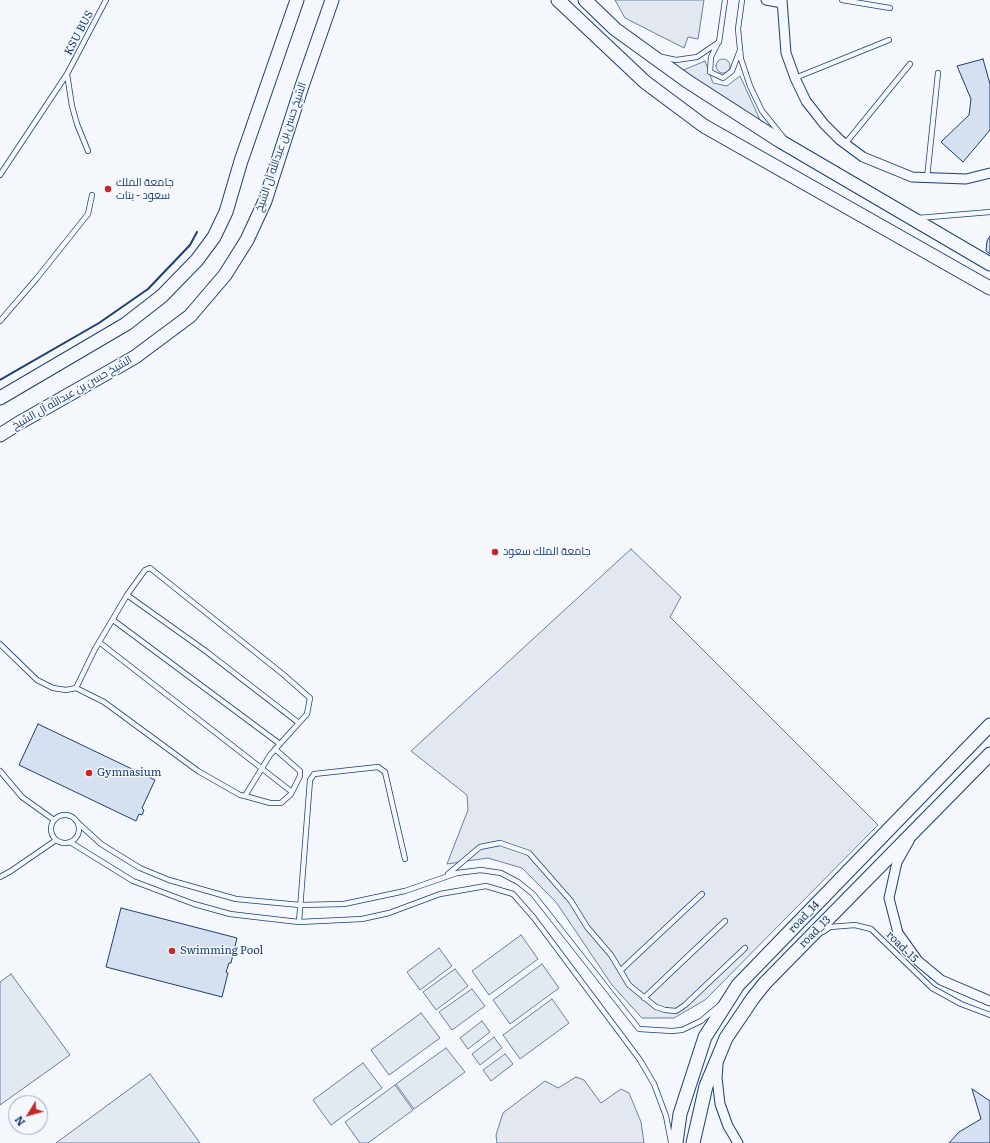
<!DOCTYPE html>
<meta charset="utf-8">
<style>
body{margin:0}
#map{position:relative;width:990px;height:1143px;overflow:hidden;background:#f4f7fb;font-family:Literata,serif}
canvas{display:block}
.north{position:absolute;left:8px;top:1095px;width:40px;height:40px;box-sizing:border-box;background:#f4f7fb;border:1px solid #9eadc5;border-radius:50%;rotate:233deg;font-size:11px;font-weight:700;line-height:16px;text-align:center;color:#1d3f73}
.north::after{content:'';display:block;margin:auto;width:14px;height:18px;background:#c62828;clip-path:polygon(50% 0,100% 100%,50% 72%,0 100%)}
</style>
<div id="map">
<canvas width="990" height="1143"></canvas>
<div class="north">N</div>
</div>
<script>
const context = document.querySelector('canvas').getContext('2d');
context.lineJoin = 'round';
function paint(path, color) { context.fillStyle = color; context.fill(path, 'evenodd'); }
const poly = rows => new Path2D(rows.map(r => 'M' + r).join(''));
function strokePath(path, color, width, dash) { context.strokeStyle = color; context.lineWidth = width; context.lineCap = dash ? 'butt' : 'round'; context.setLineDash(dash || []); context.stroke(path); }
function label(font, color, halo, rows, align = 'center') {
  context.font = font + ' Literata,Cairo,serif'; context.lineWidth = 3; context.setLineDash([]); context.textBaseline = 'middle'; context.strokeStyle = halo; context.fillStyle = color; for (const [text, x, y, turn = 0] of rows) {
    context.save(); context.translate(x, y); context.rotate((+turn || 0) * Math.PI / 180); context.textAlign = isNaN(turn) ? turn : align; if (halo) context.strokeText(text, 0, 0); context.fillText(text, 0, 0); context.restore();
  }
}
const green = poly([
 '716 66a7 7 0 1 1 14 0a7 7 0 1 1-14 0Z',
 [705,61,713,83,727,86,740,76,761,122,681,71,705,61],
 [521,935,538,959,489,995,472,971,521,935],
 [439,948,452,966,420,990,407,972,439,948],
 [542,964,559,988,510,1024,493,1000,542,964],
 [455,969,468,986,436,1010,423,992,455,969],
 [11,974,70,1055,0,1105,0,982,11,974],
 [472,989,485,1006,452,1030,439,1012,472,989],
 [552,999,569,1023,520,1059,503,1035,552,999],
 [421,1013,440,1038,389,1075,371,1050,421,1013],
 [482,1021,490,1032,468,1049,460,1038,482,1021],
 [494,1037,502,1048,480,1065,472,1054,494,1037],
 [446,1048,465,1072,414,1109,396,1084,446,1048],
 [505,1054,513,1064,491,1081,483,1070,505,1054],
 [363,1063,382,1088,331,1125,313,1100,363,1063],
 [150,1074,200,1143,56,1143,150,1074],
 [395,1085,413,1110,368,1143,360,1143,345,1122,395,1085]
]);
paint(green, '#e3e9f0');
strokePath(green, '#687fa3', 1);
const parking = poly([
 [615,0,704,0,698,39,688,37,684,48,625,18,615,0],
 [631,549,681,597,670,617,878,825,705,1000,674,1018,642,1018,612,985,556,902,522,868,488,858,447,864,468,810,467,795,411,751,631,549],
 [576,1077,584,1080,601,1103,621,1089,629,1093,641,1122,644,1143,497,1143,496,1135,503,1113,545,1081,558,1088,576,1077]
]);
paint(parking, '#e3e8f0');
strokePath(parking, '#687fa3', 1);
const building = poly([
 [983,59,990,84,990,130,963,162,941,142,969,115,971,99,957,66,983,59],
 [990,236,990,254,986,251,987,241,990,236],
 [38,724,155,780,142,808,144,810,142,815,139,814,136,821,19,765,38,724],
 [121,908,237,938,231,963,229,963,226,972,228,973,222,997,106,967,121,908],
 [972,1089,990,1101,990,1143,949,1143,959,1132,981,1119,972,1089]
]);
paint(building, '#d5e0f0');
strokePath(building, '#1d3f73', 1);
const lane = poly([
 [742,0,738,29,741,59,750,86,762,111,783,137],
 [842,0,890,8],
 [718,43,711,57,710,72,723,78,732,71,740,50],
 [662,57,676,60,697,57,719,42,725,0],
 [67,74,72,106,77,124,88,151],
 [795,78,889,40],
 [845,144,910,64],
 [0,175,67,74,106,0],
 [927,178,938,73],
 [918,218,990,212],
 [0,321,37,278,88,214,92,195],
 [127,595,207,652,299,723],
 [113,620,280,744],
 [99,642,292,792],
 [0,644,37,680,53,688,66,690,76,688,104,702,198,771,240,795,245,796,270,755,307,714,310,698,284,675,150,568,145,570,127,595,95,649,76,688],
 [0,771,22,797,54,820],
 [245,796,270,803,281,803,291,794,300,776,300,771,275,749],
 '51 829a14 14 0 1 1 28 0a14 14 0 1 1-28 0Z',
 [77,822,101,844,140,868,169,880,236,899,300,905,344,904,405,891,457,873,481,870,501,873,518,882,533,894,639,1029,672,1031,682,1030,701,1021,720,1005],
 [70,842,133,881,194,904,230,914,264,918,299,922,362,919,389,913,440,894,486,886,513,894,534,918,640,1060,654,1084,666,1116,671,1142],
 [448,874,480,847,500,843,529,853,571,901,587,927,611,955,629,985,656,1007,665,1010,676,1011,685,1005,745,948],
 [0,877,11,871,56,840],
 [299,922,310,780,314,774,378,767,385,772,405,859],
 [823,932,830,927,855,925,871,929,932,988,961,1004,990,1015],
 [621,970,702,894],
 [644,998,725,921]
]);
const street = poly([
 [766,0,782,3],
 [782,0,786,53,795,78,806,101,824,124,840,140,863,157,912,177,966,179,990,173],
 [909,841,897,862,889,898,898,933,918,961,941,980,990,1001],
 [718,1065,717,1078,720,1104,728,1126,738,1143]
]);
const secondary = poly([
 [558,0,645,82,704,126,990,288],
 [585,0,615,29,687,81,780,141,990,264],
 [0,398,126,324,162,296,197,260,214,237,226,212,241,161,297,0],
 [0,435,19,423,135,357,190,316,225,275,247,240,265,201,302,86,332,0],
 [676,1143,680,1114,705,1037,738,985,990,725],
 [693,1143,706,1086,719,1055,726,1038,753,998,765,983,990,754]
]);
strokePath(lane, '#1d3f73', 6);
strokePath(street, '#1d3f73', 11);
strokePath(secondary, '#1d3f73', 15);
strokePath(lane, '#f4f7fb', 4.5);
strokePath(street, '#f4f7fb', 9);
strokePath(secondary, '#f4f7fb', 13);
strokePath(poly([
 [0,380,99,323,148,289,190,245,197,232]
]), '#1d3f73', 2);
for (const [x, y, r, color] of [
 [108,189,4,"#c62828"],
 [495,552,4,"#c62828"],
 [89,773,4,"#c62828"],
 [172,951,4,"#c62828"]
]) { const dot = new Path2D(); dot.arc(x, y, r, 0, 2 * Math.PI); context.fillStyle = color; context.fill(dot); strokePath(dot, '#f4f7fb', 1.5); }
label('11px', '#1d3f73', '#f4f7fb', [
 ["KSU BUS",79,33,-62],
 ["الشيخ حسن بن عبدالله آل الشيخ",281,147,-71],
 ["الشيخ حسن بن عبدالله آل الشيخ",72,393,-30],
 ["road_14",804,917,-46],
 ["road_13",815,932,-45],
 ["road_15",902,947,45]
]);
label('11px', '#1d3f73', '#f4f7fb', [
 ["جامعة الملك",116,183],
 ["سعود - بنات",116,196],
 ["جامعة الملك سعود",503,552],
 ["Gymnasium",97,773],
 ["Swimming Pool",180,951]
], 'left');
</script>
